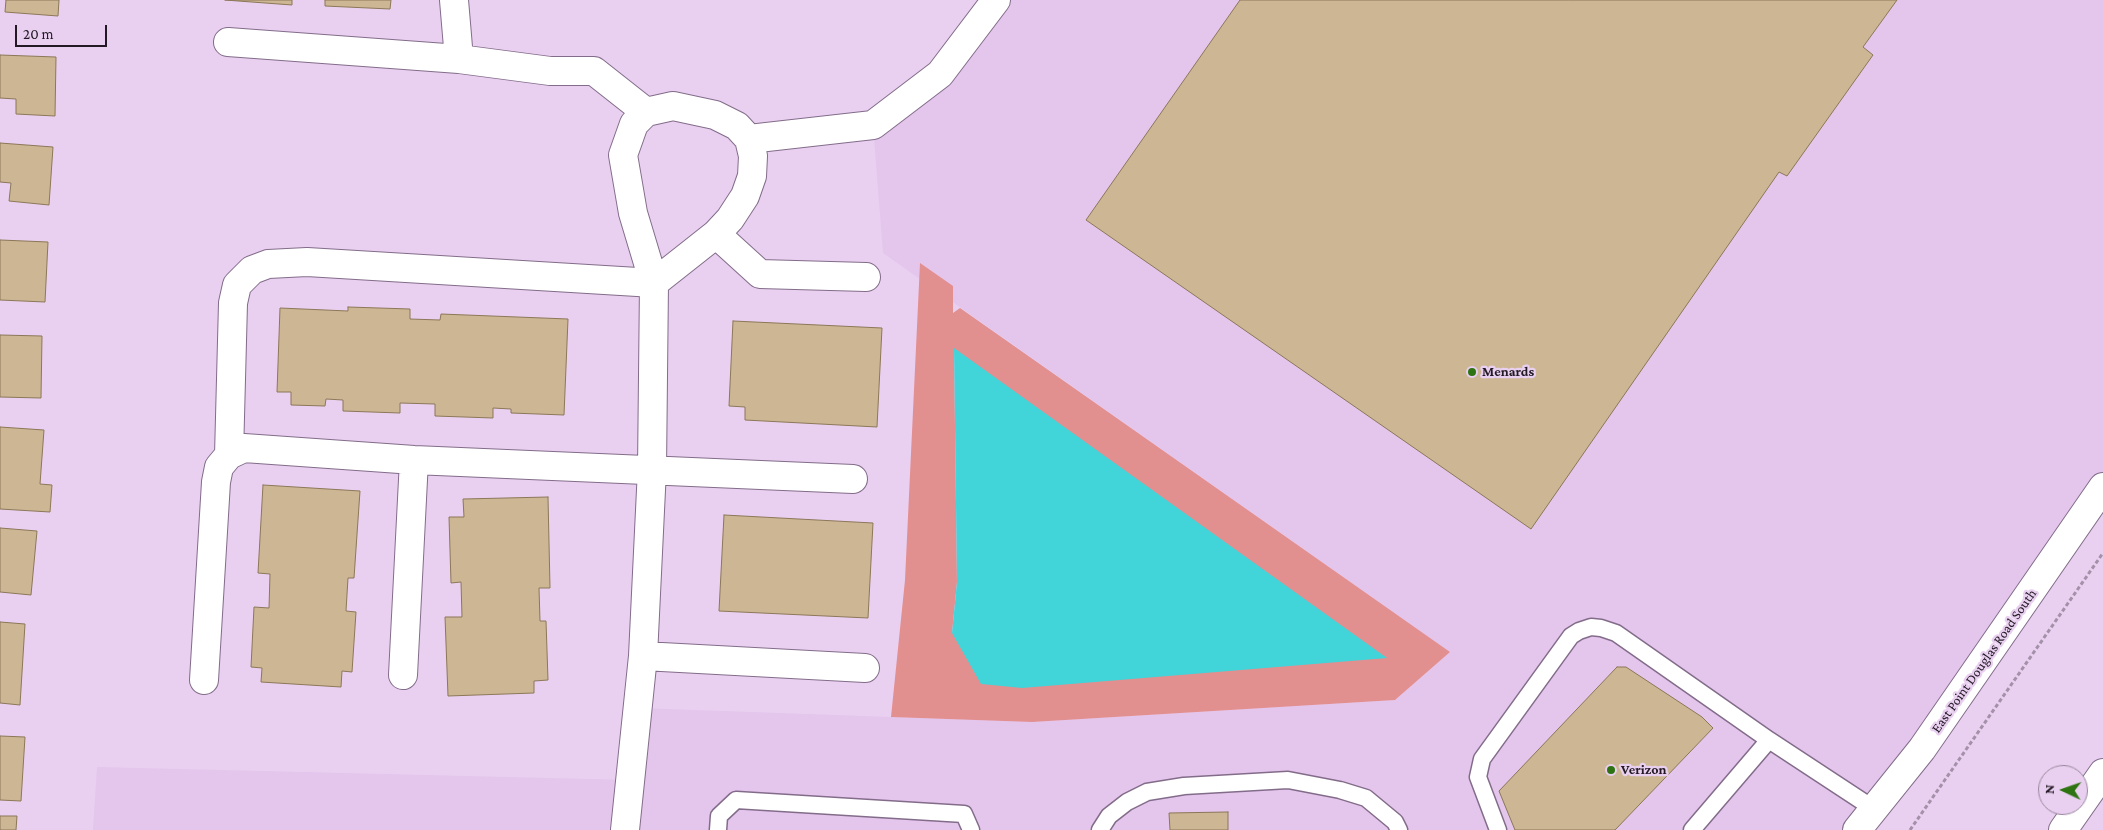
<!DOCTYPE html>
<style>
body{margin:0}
#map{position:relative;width:2103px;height:830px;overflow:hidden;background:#e9d0f0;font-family:"Crimson Pro",serif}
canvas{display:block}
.north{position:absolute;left:2038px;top:765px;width:50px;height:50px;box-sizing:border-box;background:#e9d0f0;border:1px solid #99879e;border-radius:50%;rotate:273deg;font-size:14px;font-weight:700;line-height:20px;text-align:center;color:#221924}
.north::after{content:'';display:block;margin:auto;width:18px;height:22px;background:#2e7312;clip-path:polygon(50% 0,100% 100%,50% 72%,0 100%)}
.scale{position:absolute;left:15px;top:25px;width:92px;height:22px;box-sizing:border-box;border:2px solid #221924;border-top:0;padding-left:6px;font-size:15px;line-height:18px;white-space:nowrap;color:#221924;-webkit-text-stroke:4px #e9d0f0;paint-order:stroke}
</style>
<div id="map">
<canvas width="2103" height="830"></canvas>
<div class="north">N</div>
<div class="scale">20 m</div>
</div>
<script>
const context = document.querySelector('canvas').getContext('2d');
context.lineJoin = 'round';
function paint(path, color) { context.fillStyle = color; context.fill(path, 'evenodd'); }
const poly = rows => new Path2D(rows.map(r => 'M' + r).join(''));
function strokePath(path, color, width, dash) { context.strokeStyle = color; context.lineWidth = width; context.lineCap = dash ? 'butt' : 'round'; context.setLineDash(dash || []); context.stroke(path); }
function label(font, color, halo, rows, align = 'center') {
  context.font = font + ' "Crimson Pro",serif'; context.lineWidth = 4.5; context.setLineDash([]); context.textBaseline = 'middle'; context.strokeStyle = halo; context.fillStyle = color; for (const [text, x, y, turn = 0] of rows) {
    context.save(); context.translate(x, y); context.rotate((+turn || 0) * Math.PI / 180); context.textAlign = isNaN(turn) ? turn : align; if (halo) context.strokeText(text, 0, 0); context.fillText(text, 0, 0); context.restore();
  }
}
paint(poly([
 [996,0,2103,0,2103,487,1857,830,93,830,97,767,630,780,638,708,1032,722,1395,700,1450,652,883,253,873,125]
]), '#e4c5ec');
paint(poly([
 [920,263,953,286,953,313,960,308,1450,652,1395,700,1032,722,891,717,905,580],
 [954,349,1386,658,952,633,957,582]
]), '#e28f90');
paint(poly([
 [954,348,1387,658,1022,688,981,684,952,633,957,582]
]), '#41d4d9');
const building = poly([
 [6,0,59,0,58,16,5,12,6,0],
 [225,0,292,0,292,5,225,0],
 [325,0,391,0,390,9,325,6,325,0],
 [1240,0,1897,0,1863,47,1873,55,1787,176,1779,172,1531,529,1086,220,1240,0],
 [0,55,56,57,55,116,16,114,16,99,0,98,0,55],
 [0,143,53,147,49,205,9,201,11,183,0,182,0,143],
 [0,240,48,242,45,302,0,300,0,240],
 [348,307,410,309,410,319,440,320,441,314,568,319,564,415,511,413,511,409,493,408,493,418,435,416,435,404,400,403,400,413,343,411,343,400,326,399,325,406,291,405,291,392,277,392,280,308,348,311,348,307],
 [733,321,882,328,877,427,745,420,745,407,729,406,733,321],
 [0,335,42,336,41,398,0,397,0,335],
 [0,427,44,430,40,484,52,485,50,512,0,509,0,427],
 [263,485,360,491,354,578,348,578,346,611,356,612,352,672,342,671,341,687,261,682,262,668,251,667,254,607,269,608,270,574,258,573,263,485],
 [548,497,550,588,539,588,540,621,546,621,548,680,534,681,534,693,448,696,445,617,462,617,461,582,451,583,449,517,464,517,463,499,548,497],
 [724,515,873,523,868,618,719,611,724,515],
 [0,528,37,531,31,595,0,592,0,528],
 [0,622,25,624,20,705,0,703,0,622],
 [1617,667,1626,667,1702,717,1713,728,1615,830,1515,830,1499,791,1617,667],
 [0,736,25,737,21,801,0,800,0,736],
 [1228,812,1228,830,1170,830,1169,813,1228,812],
 [0,816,17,816,16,830,0,830,0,816]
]);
paint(building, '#ccb694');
strokePath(building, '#8c7758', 1);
const lane = poly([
 [718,830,719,816,736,800,964,814,971,830],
 [1100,830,1109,816,1127,802,1147,792,1184,786,1288,780,1340,790,1366,798,1395,822,1399,830],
 [1498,830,1478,777,1482,759,1571,636,1579,631,1591,627,1601,628,1616,633,1769,740],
 [1692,830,1769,740,1874,809]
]);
const street = poly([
 [454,0,459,59],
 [228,42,459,59,550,71,594,71,646,112],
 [749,139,873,125,940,74,996,0],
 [716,234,760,274,866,277],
 [229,455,233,303,237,285,252,270,268,264,307,262,654,283,716,234,730,219,745,196,752,176,753,156,749,139,737,126,715,115,673,106,646,112,634,124,623,155,633,213,654,283,652,469,643,656,625,830],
 [643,656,865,668],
 [403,675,414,460],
 [204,680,216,482,219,467,229,455,244,448,414,460,853,479]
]);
const secondary = poly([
 [1857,830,1922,749,2103,487]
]);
const highway = poly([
 [2063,830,2103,773]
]);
strokePath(lane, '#836c8a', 19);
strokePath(street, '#836c8a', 30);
strokePath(secondary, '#836c8a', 30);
strokePath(highway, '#836c8a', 30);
strokePath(poly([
 [1910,830,2103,553]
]), '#a491a9', 3, [4, 2.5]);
strokePath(lane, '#fff', 16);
strokePath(street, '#fff', 28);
strokePath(secondary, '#fff', 28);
strokePath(highway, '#fff', 28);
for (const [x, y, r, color] of [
 [1472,372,5,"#2e7312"],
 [1611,770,5,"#2e7312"]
]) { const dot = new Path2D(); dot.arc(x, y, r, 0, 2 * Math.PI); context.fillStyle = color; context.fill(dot); strokePath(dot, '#e9d0f0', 2); }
label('bold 14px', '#221924', '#e9d0f0', [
 ["Menards",1482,372],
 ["Verizon",1621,770]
], 'left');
label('14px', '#221924', '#e9d0f0', [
 ["East Point Douglas Road South",1984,661,-55]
]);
</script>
